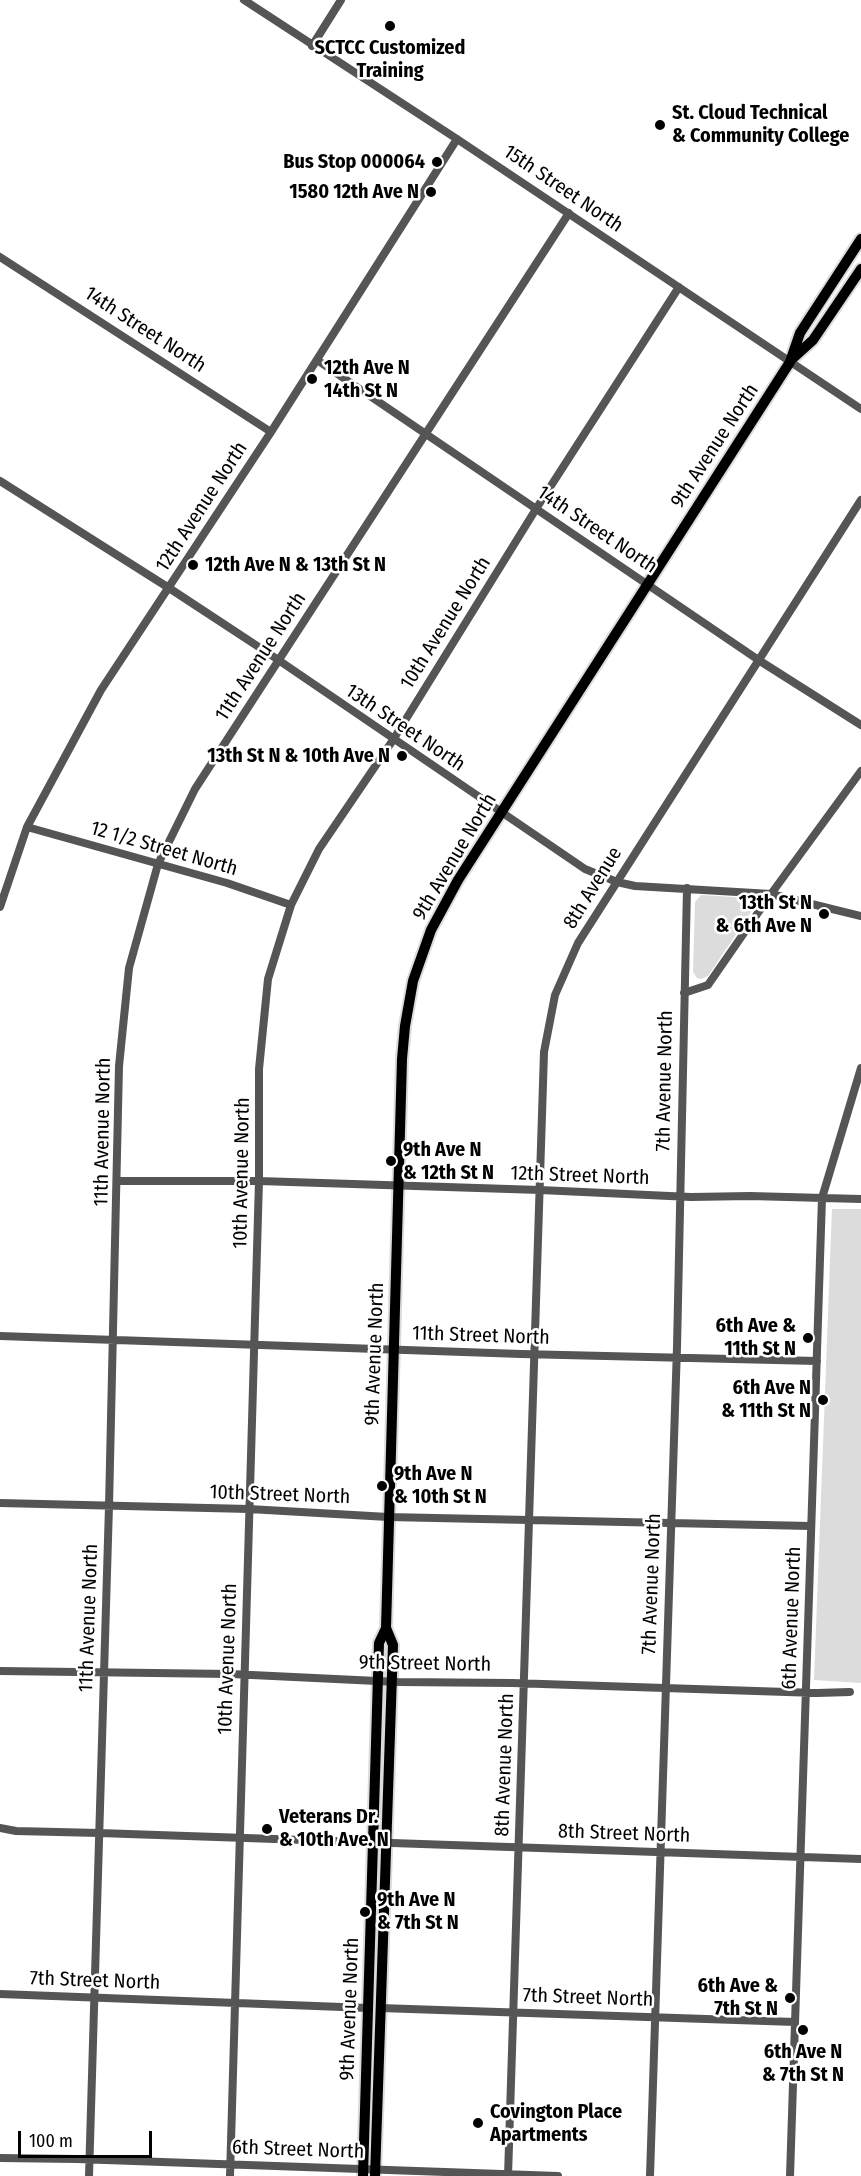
<!DOCTYPE html>
<style>
body{margin:0}
#map{position:relative;width:861px;height:2176px;overflow:hidden;background:#fff;font-family:"Fira Sans Condensed",sans-serif}
canvas{display:block}
.scale{position:absolute;left:18px;top:2131px;width:134px;height:27px;box-sizing:border-box;border:3px solid #000;border-top:0;padding-left:8px;font-size:18px;line-height:21px;white-space:nowrap;color:#000;-webkit-text-stroke:4px #fff;paint-order:stroke}
</style>
<div id="map">
<canvas width="861" height="2176"></canvas>
<div class="scale">100 m</div>
</div>
<script>
const context = document.querySelector('canvas').getContext('2d');
context.lineJoin = 'round';
function paint(path, color) { context.fillStyle = color; context.fill(path, 'evenodd'); }
const poly = rows => new Path2D(rows.map(r => 'M' + r).join(''));
function strokePath(path, color, width, dash) { context.strokeStyle = color; context.lineWidth = width; context.lineCap = dash ? 'butt' : 'round'; context.setLineDash(dash || []); context.stroke(path); }
function label(font, color, halo, rows, align = 'center') {
  context.font = font + ' "Fira Sans Condensed",sans-serif'; context.lineWidth = 5; context.setLineDash([]); context.textBaseline = 'middle'; context.strokeStyle = halo; context.fillStyle = color; for (const [text, x, y, turn = 0] of rows) {
    context.save(); context.translate(x, y); context.rotate((+turn || 0) * Math.PI / 180); context.textAlign = isNaN(turn) ? turn : align; if (halo) context.strokeText(text, 0, 0); context.fillText(text, 0, 0); context.restore();
  }
}
paint(poly([
 [701,895,749,898,752,901,753,909,708,976,701,979,697,978,693,972,695,902],
 [832,1209,861,1209,861,1683,814,1680]
]), '#dcdcdc');
const major = poly([
 [792,359,813,340,861,269],
 [363,2176,379,1643,386,1628],
 [375,2176,393,1645,386,1628,402,1059,405,1026,413,981,431,930,458,880,790,362,800,333,861,239]
]);
strokePath(major, '#dbdbdb', 14);
strokePath(poly([
 [244,0,457,139,861,409],
 [312,46,341,0],
 [0,257,271,432],
 [317,360,760,661,861,725],
 [0,481,169,588,271,655,585,869,617,882,635,886,771,894,861,916],
 [27,827,227,883,291,905],
 [0,907,27,827,101,690,271,432,457,139],
 [684,993,708,985,771,894,861,771],
 [118,1181,259,1181,540,1190,691,1197,750,1196,861,1199],
 [0,1336,521,1354,817,1361],
 [0,1503,249,1509,388,1517,811,1526],
 [0,1671,231,1674,398,1682,512,1683,817,1693,850,1692],
 [0,1828,16,1831,99,1833,861,1859],
 [0,1994,368,2008],
 [380,2008,795,2022],
 [0,2158,77,2159,558,2176],
 [89,2176,109,1506,119,1066,129,968,158,864,195,789,569,213],
 [230,2176,259,1181,259,1069,268,979,291,905,319,849,393,740,536,509,679,287],
 [508,2176,544,1052,555,995,578,943,861,500],
 [650,2176,677,1347,687,888],
 [790,2176,822,1198,861,1068]
]), '#555', 8);
strokePath(major, '#000', 10);
for (const [x, y, r, color] of [
 [390,26,6,"#000"],
 [660,125,6,"#000"],
 [437,162,6,"#000"],
 [431,192,6,"#000"],
 [312,379,6,"#000"],
 [193,565,6,"#000"],
 [402,756,6,"#000"],
 [824,914,6,"#000"],
 [391,1161,6,"#000"],
 [808,1338,6,"#000"],
 [823,1400,6,"#000"],
 [382,1486,6,"#000"],
 [267,1829,6,"#000"],
 [365,1912,6,"#000"],
 [790,1998,6,"#000"],
 [803,2030,6,"#000"],
 [478,2123,6,"#000"]
]) { const dot = new Path2D(); dot.arc(x, y, r, 0, 2 * Math.PI); context.fillStyle = color; context.fill(dot); strokePath(dot, '#fff', 2); }
label('bold 20px', '#000', '#fff', [
 ["SCTCC Customized",390,48,"center"],
 ["Training",390,71,"center"],
 ["St. Cloud Technical",672,113],
 ["& Community College",672,136],
 ["Bus Stop 000064",425,162,"right"],
 ["1580 12th Ave N",419,192,"right"],
 ["12th Ave N",324,368],
 ["14th St N",324,391],
 ["12th Ave N & 13th St N",205,565],
 ["13th St N & 10th Ave N",390,756,"right"],
 ["13th St N",812,903,"right"],
 ["& 6th Ave N",812,926,"right"],
 ["9th Ave N",403,1150],
 ["& 12th St N",403,1173],
 ["6th Ave &",796,1326,"right"],
 ["11th St N",796,1349,"right"],
 ["6th Ave N",811,1388,"right"],
 ["& 11th St N",811,1411,"right"],
 ["9th Ave N",394,1474],
 ["& 10th St N",394,1497],
 ["Veterans Dr.",279,1817],
 ["& 10th Ave. N",279,1840],
 ["9th Ave N",377,1900],
 ["& 7th St N",377,1923],
 ["6th Ave &",778,1986,"right"],
 ["7th St N",778,2009,"right"],
 ["6th Ave N",803,2052,"center"],
 ["& 7th St N",803,2075,"center"],
 ["Covington Place",490,2112],
 ["Apartments",490,2135]
], 'left');
label('20px', '#000', '#fff', [
 ["15th Street North",563,189,34],
 ["14th Street North",145,330,33],
 ["9th Avenue North",715,446,-57],
 ["12th Avenue North",202,507,-57],
 ["14th Street North",597,530,34],
 ["10th Avenue North",446,623,-58],
 ["11th Avenue North",261,657,-57],
 ["13th Street North",405,728,34],
 ["12 1/2 Street North",164,849,16],
 ["9th Avenue North",455,857,-59],
 ["8th Avenue",593,888,-58],
 ["7th Avenue North",665,1081,-89],
 ["11th Avenue North",103,1132,-89],
 ["10th Avenue North",242,1173,-89],
 ["12th Street North",580,1176,2],
 ["11th Street North",481,1336,2],
 ["9th Avenue North",375,1354,-88],
 ["10th Street North",280,1495,2],
 ["7th Avenue North",652,1584,-88],
 ["11th Avenue North",89,1618,-88],
 ["6th Avenue North",792,1618,-88],
 ["10th Avenue North",228,1659,-88],
 ["9th Street North",425,1664,1],
 ["8th Avenue North",505,1765,-88],
 ["8th Street North",624,1834,2],
 ["7th Street North",95,1981,2],
 ["7th Street North",588,1998,2],
 ["9th Avenue North",350,2009,-88],
 ["6th Street North",298,2150,2]
]);
</script>
